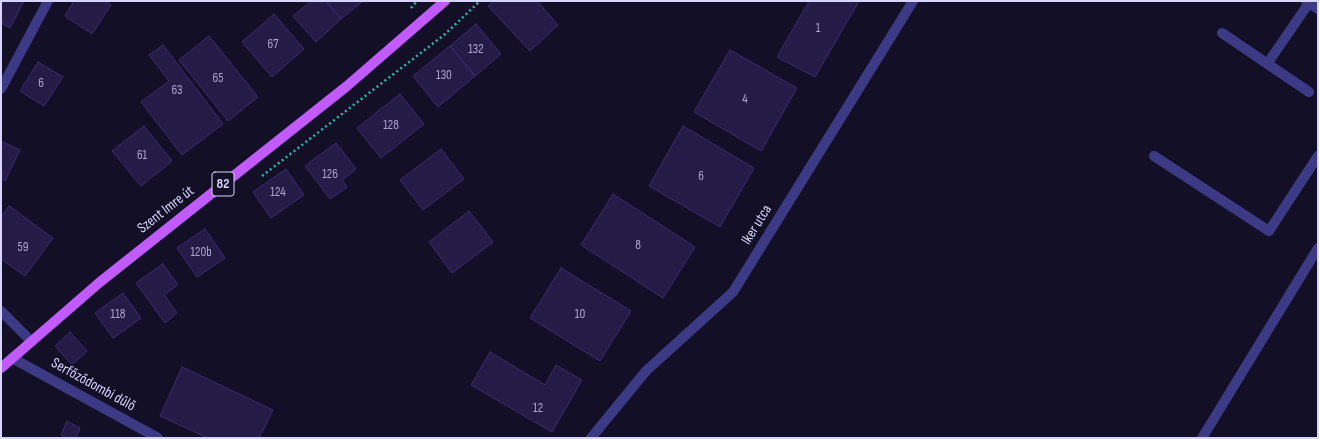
<!DOCTYPE html>
<meta charset="utf-8">
<style>
body{margin:0}
#map{position:relative;width:1319px;height:439px;overflow:hidden;background:#130f26;font-family:"Sofia Sans Condensed",sans-serif}
canvas{display:block}
.frame{position:absolute;inset:0;border:2px solid #d9d4ff;pointer-events:none}
</style>
<div id="map">
<canvas width="1319" height="439"></canvas>
<div class="frame"></div>
</div>
<script>
const context = document.querySelector('canvas').getContext('2d');
context.lineJoin = 'round';
function paint(path, color) { context.fillStyle = color; context.fill(path, 'evenodd'); }
const poly = rows => new Path2D(rows.map(r => 'M' + r).join(''));
function strokePath(path, color, width, dash) { context.strokeStyle = color; context.lineWidth = width; context.lineCap = dash ? 'butt' : 'round'; context.setLineDash(dash || []); context.stroke(path); }
function label(font, color, halo, rows, align = 'center') {
  context.font = font + ' "Sofia Sans Condensed",sans-serif'; context.lineWidth = 4; context.setLineDash([]); context.textBaseline = 'middle'; context.strokeStyle = halo; context.fillStyle = color; for (const [text, x, y, turn = 0] of rows) {
    context.save(); context.translate(x, y); context.rotate((+turn || 0) * Math.PI / 180); context.textAlign = isNaN(turn) ? turn : align; if (halo) context.strokeText(text, 0, 0); context.fillText(text, 0, 0); context.restore();
  }
}
const building = poly([
 [1,1,24,1,10,28,1,23,1,1],
 [74,1,104,1,111,5,92,34,65,16,74,1],
 [311,1,326,1,341,19,316,42,293,16,311,1],
 [326,1,363,1,341,19,326,1],
 [494,1,537,1,558,25,530,51,488,6,494,1],
 [809,1,859,1,815,77,777,57,809,1],
 [274,14,304,49,272,77,242,42,274,14],
 [476,24,501,54,475,76,450,46,476,24],
 [209,36,258,97,228,121,179,60,209,36],
 [163,45,223,124,182,155,141,102,169,81,149,55,163,45],
 [450,46,475,76,438,107,413,76,450,46],
 [730,50,797,88,761,151,694,112,730,50],
 [38,62,63,77,44,106,20,91,38,62],
 [400,94,424,124,381,158,357,128,400,94],
 [144,126,172,161,141,186,112,151,144,126],
 [683,126,754,168,720,227,649,186,683,126],
 [1,141,20,150,5,181,1,179,1,141],
 [336,143,356,169,342,180,347,187,330,199,305,166,336,143],
 [441,149,464,179,423,210,400,180,441,149],
 [286,169,304,195,271,218,253,192,286,169],
 [613,194,695,247,663,298,581,245,613,194],
 [9,206,53,238,25,276,1,259,1,217,9,206],
 [469,211,493,242,452,273,429,242,469,211],
 [205,229,225,258,197,277,177,248,205,229],
 [163,264,178,285,164,295,177,313,165,323,136,283,163,264],
 [561,268,631,311,600,361,530,318,561,268],
 [123,293,141,318,113,338,95,313,123,293],
 [70,332,87,351,72,365,55,346,70,332],
 [490,352,545,385,556,365,582,380,552,432,471,385,490,352],
 [182,367,273,410,259,438,208,438,160,416,182,367],
 [67,421,80,428,76,438,67,438,61,435,67,421]
]);
paint(building, '#241b47');
strokePath(building, '#3b2d73', 1);
strokePath(poly([
 [411,8,417,1],
 [262,176,444,35,480,1]
]), '#2fb8b0', 2.5, [2, 3]);
strokePath(poly([
 [1306,1,1318,9],
 [1222,33,1309,92],
 [1267,64,1309,3],
 [1,89,48,1],
 [1154,156,1269,231,1318,156],
 [1,311,31,341],
 [12,358,158,438],
 [591,438,646,371,733,292,913,1],
 [1202,438,1318,248]
]), '#3d3a85', 10);
strokePath(poly([
 [1,368,100,282,347,86,445,1]
]), '#c25bff', 10);
label('13px', '#aca6d1', null, [
 ["1",818,29],
 ["67",273,45],
 ["132",476,50],
 ["130",444,76],
 ["65",218,79],
 ["6",41,84],
 ["63",177,91],
 ["4",745,100],
 ["128",391,126],
 ["61",142,156],
 ["126",330,175],
 ["6",701,177],
 ["124",278,193],
 ["8",638,246],
 ["59",23,248],
 ["120b",201,253],
 ["118",118,315],
 ["10",580,315],
 ["12",538,409]
]);
for (const [x, y, w] of [
 [223,184,22]
]) { const box = new Path2D(); box.roundRect(x - w / 2, y - 12, w, 24, 3); context.fillStyle = '#130f26'; context.fill(box); strokePath(box, '#d9d4ff', 1); }
label('bold 14px', '#d9d4ff', null, [
 ["82",223,184]
]);
label('15px', '#d9d4ff', '#130f26', [
 ["Szent Imre út",166,210,-38],
 ["Iker utca",757,225,-58],
 ["Serfőződombi dűlő",93,385,29]
]);
</script>
